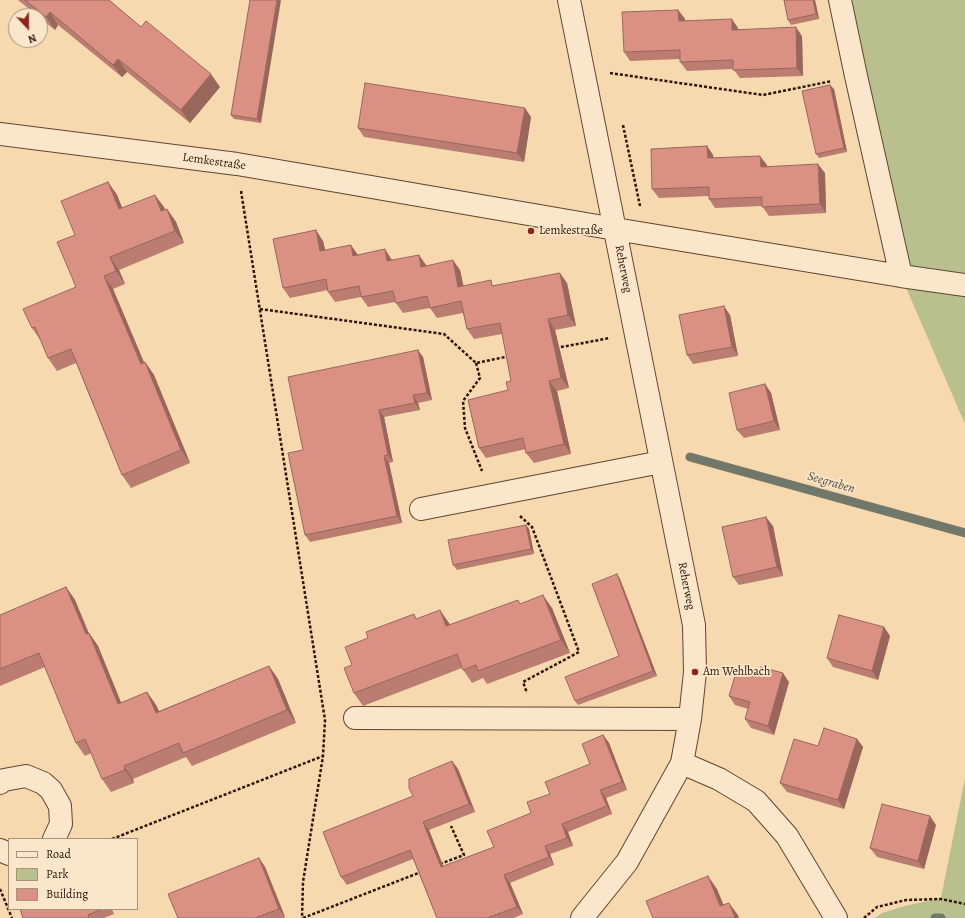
<!DOCTYPE html>
<meta charset="utf-8">
<style>
body{margin:0}
#map{position:relative;width:965px;height:918px;overflow:hidden;background:#f6d9af;font-family:Alegreya,serif}
canvas{display:block}
.legend{position:absolute;left:8px;top:838px;width:130px;height:72px;box-sizing:border-box;background:#f9e6cb;border:1px solid #a8927b;margin:0;padding:5px 7px;list-style:none;font-size:12px;color:#2f1404}
.legend li{display:flex;align-items:center;gap:8px;height:20px}
.legend b{width:20px;border:1px solid #a8927b}
.north{position:absolute;left:8px;top:8px;width:40px;height:40px;box-sizing:border-box;background:#f9e6cb;border:1px solid #a8927b;border-radius:50%;rotate:158deg;font-size:11px;font-weight:700;line-height:16px;text-align:center;color:#2f1404}
.north::after{content:'';display:block;margin:auto;width:14px;height:18px;background:#8f2418;clip-path:polygon(50% 0,100% 100%,50% 72%,0 100%)}
</style>
<div id="map">
<canvas width="965" height="918"></canvas>
<ul class="legend">
<li><b style="height:5px;background:#f9e6cb"></b>Road</li>
<li><b style="height:11px;background:#b8c08e"></b>Park</li>
<li><b style="height:11px;background:#da9184"></b>Building</li>
</ul>
<div class="north">N</div>
</div>
<script>
const context = document.querySelector('canvas').getContext('2d');
context.lineJoin = 'round';
function paint(path, color) { context.fillStyle = color; context.fill(path, 'evenodd'); }
const poly = rows => new Path2D(rows.map(r => 'M' + r).join(''));
function strokePath(path, color, width, dash) { context.strokeStyle = color; context.lineWidth = width; context.lineCap = dash ? 'butt' : 'round'; context.setLineDash(dash || []); context.stroke(path); }
function label(font, color, halo, rows, align = 'center') {
  context.font = font + ' Alegreya,serif'; context.lineWidth = 3.5; context.setLineDash([]); context.textBaseline = 'middle'; context.strokeStyle = halo; context.fillStyle = color; for (const [text, x, y, turn = 0] of rows) {
    context.save(); context.translate(x, y); context.rotate((+turn || 0) * Math.PI / 180); context.textAlign = isNaN(turn) ? turn : align; if (halo) context.strokeText(text, 0, 0); context.fillText(text, 0, 0); context.restore();
  }
}
paint(poly([
 [840,0,965,0,965,424,901,276],
 [965,778,965,918,875,918,882,913,905,906,941,898]
]), '#b8c08e');
strokePath(poly([
 [690,457,965,533],
 [935,918,941,918]
]), '#71786a', 9);
const minor = poly([
 [569,0,694,625,695,672,690,719,682,763,627,862,582,918],
 [840,0,856,76,901,276],
 [0,134,237,164,296,174,615,229,901,276,965,285],
 [421,509,661,462],
 [355,718,690,719],
 [682,763,719,779,756,801,787,836,836,918],
 [0,783,4,780,26,776,43,783,51,790,60,806,61,824,54,839],
 [0,850,9,854]
]);
strokePath(minor, '#61452f', 24);
strokePath(poly([
 [610,73,763,95,832,81],
 [623,125,640,206],
 [241,191,325,720,323,756,303,882,302,918],
 [260,309,444,334,476,363,510,356],
 [556,348,610,338],
 [476,363,480,378,463,401,465,428,482,471],
 [520,516,532,527,579,652,523,682,527,693],
 [112,839,323,756],
 [440,864,464,855,451,826],
 [0,889,12,918],
 [303,918,421,872],
 [864,918,877,907,906,900,941,899,965,904]
]), '#2f1404', 2.5, [3, 2]);
strokePath(minor, '#f9e6cb', 22);
paint(poly([
 [18,0,109,0,141,27,220,87,190,123,127,72,122,77,58,25,55,30,40,18,40,16,38,16],
 [250,0,261,123,234,119,231,115],
 [784,0,815,0,819,19,791,25,788,20],
 [678,10,685,19,685,21,738,28,738,29,802,36,803,76,740,78,733,69,687,71,680,62,680,59,630,61,624,52],
 [834,89,847,152,819,158,816,154],
 [531,117,524,162,364,137,358,128],
 [707,146,713,155,714,158,767,165,767,166,825,173,826,213,769,216,762,206,715,208,709,199,709,196,659,198,652,189],
 [108,182,117,195,122,208,164,207,165,210,167,209,176,222,184,243,119,270,125,284,113,289,144,362,145,362,154,375,190,463,131,488,122,475,76,363,57,371,48,358,41,341,32,328,76,287,75,235],
 [323,241,325,250,460,270,463,286,567,283,576,326,555,330,569,388,557,391,571,454,534,463,526,453,526,449,486,458,479,448,508,390,511,381,502,334,474,339,467,329,463,313,437,318,430,308,403,313,395,302,368,307,361,297,335,302,328,292,328,290,290,298,283,288],
 [730,315,738,356,693,364,687,355],
 [423,357,432,400,418,403,420,410,384,417,393,462,389,463,402,523,310,542,305,535,303,450],
 [765,384,771,393,780,430,744,438,737,430],
 [526,525,529,529,534,554,457,570,453,565],
 [773,526,783,576,739,585,733,577],
 [617,574,620,579,657,676,578,705,575,701,619,656],
 [66,587,75,600,89,633,98,646,121,703,147,692,156,705,159,711,269,666,278,679,296,723,192,766,186,757,133,779,134,783,111,792,102,779,91,753,85,756,76,743,45,667,0,686,0,615],
 [521,604,552,608,570,653,487,684,483,678,472,683,462,668,363,706,354,693,352,665,418,619,449,623,450,625],
 [884,627,890,636,878,680,833,667,827,658],
 [758,675,789,682,774,735,751,728,745,719,748,709,735,705,729,696],
 [603,735,609,743,627,790,606,798,612,814,568,832,573,846,550,854,554,865,510,883,523,914,514,918,437,918,413,859,347,885,341,877,413,796,452,761,458,769,475,812,429,830,443,867,494,847,531,813,550,794,590,764],
 [857,739,863,747,844,809,787,792,780,783,818,746],
 [936,825,924,869,877,857,870,848],
 [259,858,265,867,285,917,284,918,178,918],
 [20,909,112,909,114,914,104,918,23,918]
]), '#bb7d72');
paint(poly([
 [277,0,281,0,261,123,257,119],
 [813,0,815,0,819,19,816,14],
 [678,10,685,19,685,30,679,21],
 [50,12,58,25,55,30,46,17],
 [732,19,738,28,738,38,732,30],
 [796,27,802,36,803,76,797,68],
 [118,59,127,72,122,77,113,65],
 [211,74,220,87,190,123,181,110],
 [830,85,834,89,847,152,844,148],
 [525,108,531,117,524,162,517,153],
 [707,146,713,155,714,167,708,158],
 [760,156,767,165,767,175,761,167],
 [818,164,825,173,826,213,820,204],
 [108,182,117,195,128,222,119,209],
 [155,195,164,207,170,224,161,211],
 [167,209,176,222,184,243,175,231],
 [316,230,323,241,328,262,320,251],
 [351,245,358,255,353,256],
 [385,249,392,260,394,271,387,261],
 [419,255,426,265,429,277,421,267],
 [110,257,119,270,125,284,116,271],
 [453,260,460,270,466,297,458,287],
 [560,273,567,283,576,326,568,315],
 [104,276,113,289,150,377,141,364],
 [724,306,730,315,738,356,732,347],
 [548,319,555,330,569,388,561,378],
 [418,350,423,357,432,400,427,393],
 [145,362,154,375,190,463,181,450],
 [549,381,557,391,571,454,564,444],
 [765,384,771,393,780,430,774,421],
 [413,395,418,403,420,410,415,403],
 [379,410,384,417,393,462,388,455],
 [384,456,389,463,402,523,397,516],
 [766,517,773,526,783,576,777,567],
 [526,525,529,529,534,554,531,549],
 [617,574,620,579,657,676,653,671],
 [66,587,75,600,94,647,86,634],
 [543,595,552,608,570,653,561,640],
 [440,610,449,623,455,639,446,626],
 [884,627,890,636,878,680,872,671],
 [89,633,98,646,127,717,118,704],
 [269,666,278,679,296,723,287,710],
 [783,673,789,682,774,735,768,726],
 [147,692,156,705,165,725,156,713],
 [603,735,609,743,627,790,622,782],
 [857,739,863,747,844,809,838,800],
 [452,761,458,769,475,812,469,804],
 [124,766,133,779,134,783,125,770],
 [600,790,606,798,612,814,607,806],
 [930,816,936,825,924,869,918,861],
 [423,822,429,830,447,875,441,867],
 [562,824,568,832,573,846,567,838],
 [545,846,550,854,554,865,549,857],
 [259,858,265,867,285,917,279,909],
 [504,875,510,883,523,914,517,907],
 [708,876,717,889,729,918,720,906],
 [729,903,738,915,739,918,735,918]
]), '#99665c');
const building = poly([
 [25,0,109,0,141,27,146,21,211,74,181,110,118,59,113,65,50,12,46,17,25,0],
 [250,0,277,0,257,119,231,115,250,0],
 [784,0,813,0,816,14,788,20,784,0],
 [678,10,679,21,732,19,732,30,796,27,797,68,733,70,733,60,680,62,680,50,624,52,622,12,678,10],
 [365,83,525,108,517,153,358,128,365,83],
 [830,85,844,148,816,154,802,91,830,85],
 [707,146,708,158,760,156,761,167,818,164,820,204,762,207,762,197,709,199,709,187,652,189,651,149,707,146],
 [108,182,119,209,155,195,161,211,167,209,175,231,110,257,116,271,104,276,141,364,145,362,181,450,122,475,71,349,48,358,35,327,32,328,23,309,76,287,57,242,75,235,61,201,108,182],
 [316,230,320,251,351,245,353,256,385,249,387,261,419,255,421,267,453,260,458,287,491,280,492,286,560,273,568,315,548,319,561,378,549,381,564,444,526,453,523,438,479,448,468,400,508,390,506,382,511,381,500,323,467,329,461,301,430,308,427,296,396,303,393,291,361,297,359,286,328,292,326,279,283,288,273,239,316,230],
 [724,306,732,347,687,355,679,315,724,306],
 [418,350,427,393,413,395,415,403,379,410,388,455,384,456,397,516,305,535,288,453,303,450,288,377,418,350],
 [765,384,774,421,737,430,729,393,765,384],
 [766,517,777,567,733,577,722,527,766,517],
 [526,525,531,549,453,565,448,540,526,525],
 [617,574,653,671,575,701,565,677,619,656,592,584,617,574],
 [66,587,86,634,89,633,118,704,147,692,156,713,269,666,287,710,183,753,179,743,124,766,125,770,102,779,85,739,76,743,39,653,0,669,0,615,66,587],
 [543,595,561,640,478,671,476,665,463,670,457,654,354,693,344,668,352,665,345,647,368,638,366,632,414,614,416,619,440,610,446,626,518,600,520,604,543,595],
 [839,615,884,627,872,671,827,658,839,615],
 [761,667,783,673,768,726,745,719,750,702,729,696,737,669,758,675,761,667],
 [824,728,857,739,838,800,780,783,794,739,818,746,824,728],
 [603,735,622,782,600,790,607,806,562,824,567,838,545,846,549,857,504,875,517,907,487,918,437,918,410,850,341,877,323,832,413,796,409,788,409,779,452,761,469,804,423,822,441,867,494,847,487,831,531,813,527,802,550,794,545,782,590,764,582,744,603,735],
 [882,804,930,816,918,861,870,848,882,804],
 [259,858,279,909,255,918,178,918,168,894,259,858],
 [708,876,720,906,729,903,735,918,653,918,646,901,708,876],
 [20,909,102,909,88,915,89,918,23,918,20,909]
]);
paint(building, '#da9184');
strokePath(building, '#99665c', 1);
for (const [x, y, r, color] of [
 [531,231,4,"#8f2418"],
 [695,672,4,"#8f2418"]
]) { const dot = new Path2D(); dot.arc(x, y, r, 0, 2 * Math.PI); context.fillStyle = color; context.fill(dot); strokePath(dot, '#f9e6cb', 1.5); }
label('12px', '#2f1404', '#f9e6cb', [
 ["Lemkestraße",214,162,8],
 ["Reherweg",623,269,79],
 ["Reherweg",686,586,79]
]);
label('12px', '#2f1404', '#f9e6cb', [
 ["Lemkestraße",539,231],
 ["Am Wehlbach",703,672]
], 'left');
label('italic 13px', '#564e40', '#f9e6cb', [
 ["Seegraben",831,483,16]
]);
</script>
